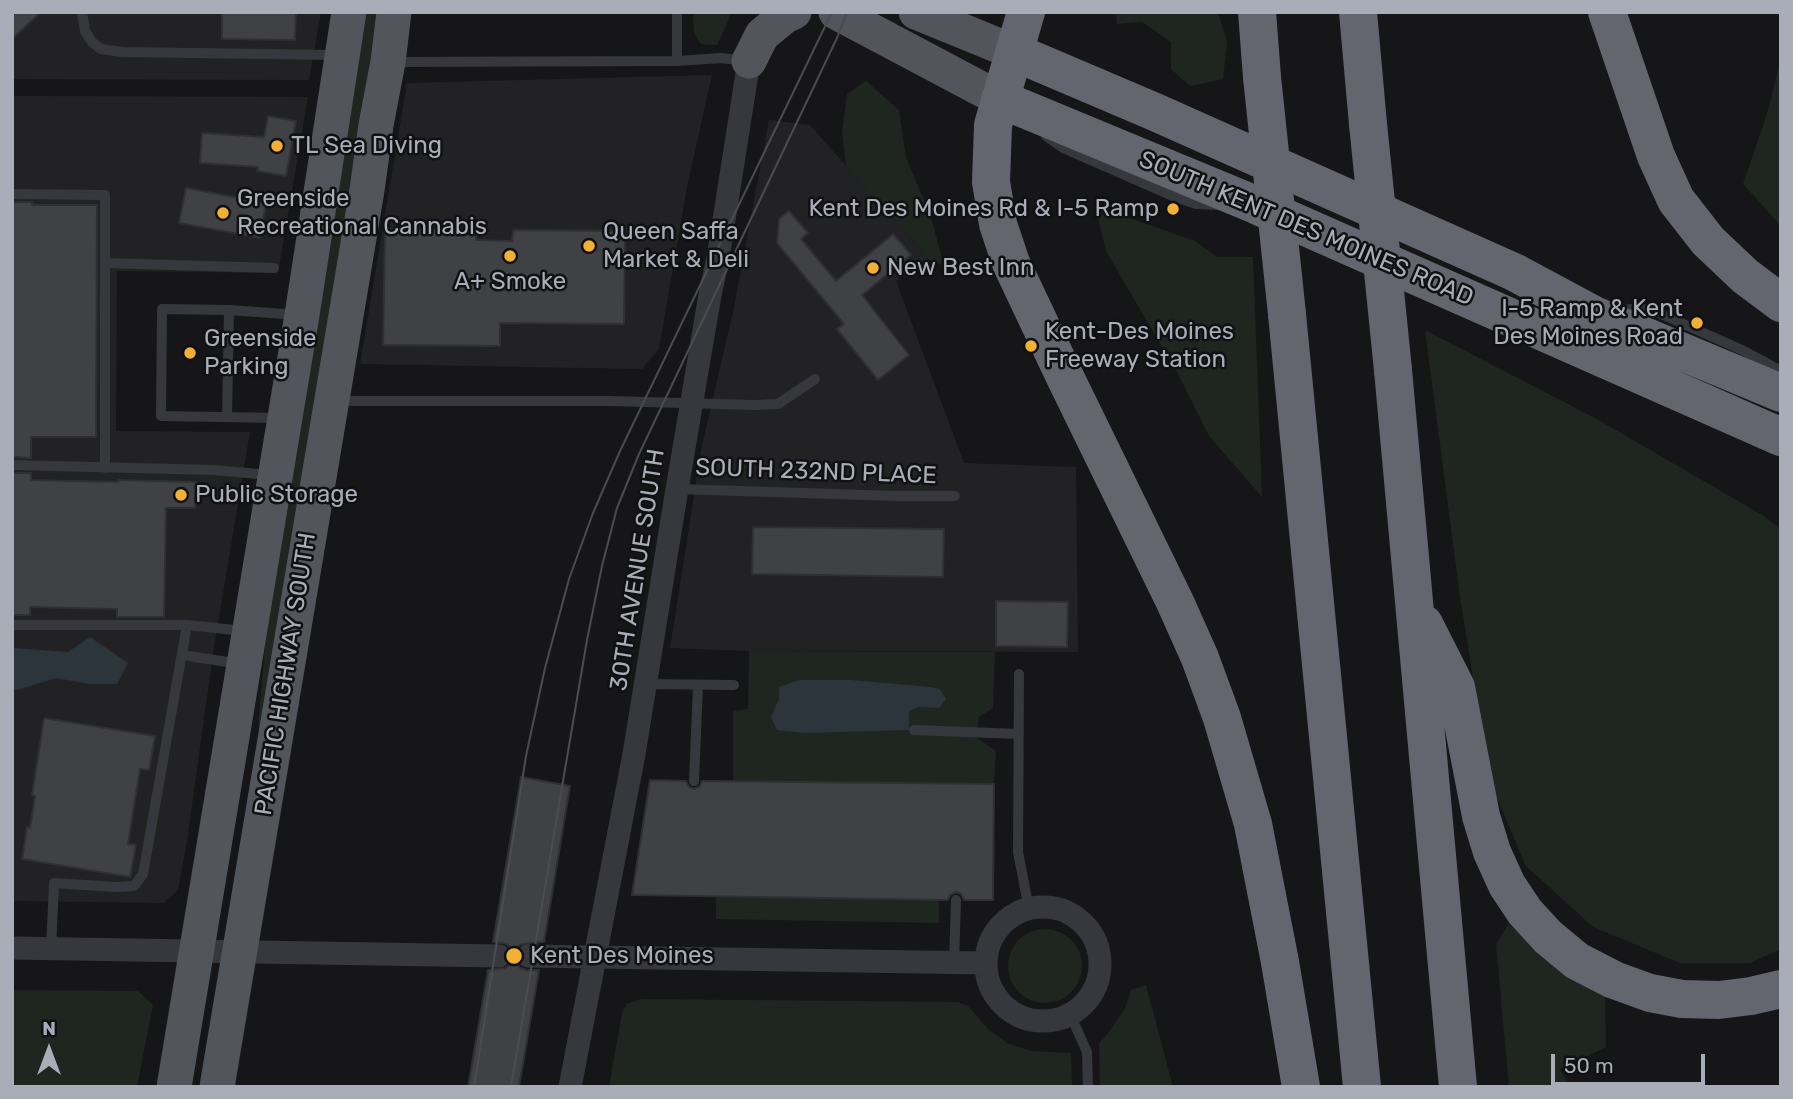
<!DOCTYPE html>
<style>
body{margin:0}
#map{position:relative;width:1793px;height:1099px;overflow:hidden;background:#161618;font-family:Rubik,sans-serif}
canvas{display:block}
.frame{position:absolute;inset:0;border:14px solid #a8adb8;pointer-events:none}
.north{position:absolute;left:14px;top:1015px;width:70px;height:70px;-webkit-text-stroke:5px #111113;paint-order:stroke;rotate:0deg;font-size:19px;font-weight:700;line-height:28px;text-align:center;color:#a8adb8}
.north::after{content:'';display:block;margin:auto;width:24px;height:32px;background:#a8adb8;clip-path:polygon(50% 0,100% 100%,50% 72%,0 100%)}
.scale{position:absolute;left:1551px;top:1054px;width:154px;height:32px;box-sizing:border-box;border:4px solid #a8adb8;border-top:0;padding-left:9px;font-size:21px;line-height:24px;white-space:nowrap;color:#a8adb8;-webkit-text-stroke:5px #111113;paint-order:stroke}
</style>
<div id="map">
<canvas width="1793" height="1099"></canvas>
<div class="frame"></div>
<div class="north">N</div>
<div class="scale">50 m</div>
</div>
<script>
const context = document.querySelector('canvas').getContext('2d');
context.lineJoin = 'round';
function paint(path, color) { context.fillStyle = color; context.fill(path, 'evenodd'); }
const poly = rows => new Path2D(rows.map(r => 'M' + r).join(''));
function strokePath(path, color, width, dash) { context.strokeStyle = color; context.lineWidth = width; context.lineCap = dash ? 'butt' : 'round'; context.setLineDash(dash || []); context.stroke(path); }
function label(font, color, halo, rows, align = 'center') {
  context.font = font + ' Rubik,sans-serif'; context.lineWidth = 5; context.setLineDash([]); context.textBaseline = 'middle'; context.strokeStyle = halo; context.fillStyle = color; for (const [text, x, y, turn = 0] of rows) {
    context.save(); context.translate(x, y); context.rotate((+turn || 0) * Math.PI / 180); context.textAlign = isNaN(turn) ? turn : align; if (halo) context.strokeText(text, 0, 0); context.fillText(text, 0, 0); context.restore();
  }
}
paint(poly([
 [12,12,321,12,309,80,12,79],
 [712,75,687,187,659,349,642,369,360,364,407,83],
 [12,96,308,97,278,273,117,271,116,431,250,432,214,647,187,841,178,890,164,903,12,901],
 [769,120,810,125,930,260,896,281,964,463,1076,467,1078,652,749,651,670,648,702,445,733,312]
]), '#222225');
paint(poly([
 [367,12,376,12,373,55,288,556,260,735,258,726,267,625],
 [693,12,731,12,729,19,717,45,701,44,694,33],
 [1116,12,1218,12,1227,41,1223,79,1190,86,1171,69,1171,42,1142,22,1117,24],
 [1781,59,1781,226,1743,184,1766,117],
 [866,81,899,110,906,158,930,213,944,266,930,260,846,166,842,133,847,94],
 [1095,206,1195,241,1217,257,1253,257,1262,497,1209,436,1179,376,1106,251],
 [1425,330,1595,418,1764,516,1781,529,1781,949,1750,963,1680,963,1593,927,1526,866,1490,782,1460,597],
 [749,651,995,652,993,708,979,717,976,737,996,751,994,784,733,781,733,711,748,709],
 [716,897,939,900,939,923,716,919],
 [1508,924,1536,946,1605,988,1606,1047,1560,1069,1571,1087,1509,1087,1496,945],
 '1008 966a37 37 0 1 1 74 0a37 37 0 1 1-74 0Z',
 [1146,985,1173,1087,1100,1087,1099,1044,1109,1032,1125,1008,1131,990],
 [12,990,138,991,153,1005,137,1087,12,1087],
 [641,999,958,1002,968,1006,988,1029,1007,1043,1031,1051,1071,1053,1072,1087,609,1087,622,1013,627,1004]
]), '#1e261f');
paint(poly([
 [90,637,128,663,117,684,90,684,56,678,17,690,12,690,12,648,68,652],
 [799,680,851,680,930,687,940,689,946,699,939,708,919,707,909,711,909,730,804,733,777,730,771,717,779,699,779,687]
]), '#2c353c');
const building = poly([
 [12,12,41,12,12,39,12,12],
 [222,12,296,12,295,40,222,39,222,12],
 [268,116,296,121,286,176,257,171,258,167,200,163,202,133,264,137,268,116],
 [186,188,266,203,260,238,179,223,186,188],
 [12,202,32,202,32,205,97,205,96,437,31,437,31,458,12,457,12,202],
 [789,211,808,233,801,239,836,281,893,234,911,255,862,295,909,355,878,380,837,329,844,324,777,243,779,219,789,211],
 [385,229,476,230,476,240,512,241,513,230,625,231,624,324,500,323,500,346,383,345,385,229],
 [12,473,31,473,31,480,118,482,118,480,196,482,195,508,166,508,164,617,117,617,117,609,30,607,30,615,12,615,12,473],
 [753,527,944,529,943,577,752,574,753,527],
 [996,601,1068,602,1067,647,996,646,996,601],
 [44,718,155,736,149,770,140,769,128,844,136,845,130,877,22,859,27,827,30,828,35,796,32,795,44,718],
 [521,777,570,786,544,942,522,944,516,948,514,955,516,962,520,968,527,970,539,970,519,1087,468,1087,488,970,505,968,511,964,513,957,511,950,507,944,493,942,521,777],
 [650,780,686,781,689,787,694,789,700,786,702,781,994,784,993,900,964,900,961,894,956,892,950,895,948,900,632,895,650,780]
]);
paint(building, '#404145');
strokePath(building, '#303034', 2);
strokePath(poly([
 [82,12,85,31,92,42,101,49,122,52,337,55],
 [677,12,677,61],
 [394,62,677,61,721,58,745,61],
 [1046,136,1063,148,1175,197,1196,204,1218,205],
 [12,194,105,195,105,263],
 [1616,311,1632,309,1650,309,1742,350,1781,371],
 [336,401,609,401,755,405,778,404,815,379],
 [227,417,229,310],
 [279,418,161,416,162,309,229,310,298,315],
 [12,465,214,470,269,475],
 [105,468,105,263,274,268],
 [677,489,897,496,955,496],
 [12,625,187,625,244,631],
 [182,655,241,664],
 [1019,674,1018,852,1029,909],
 [645,684,734,685],
 [914,730,1019,734],
 [694,781,698,685],
 [51,949,54,883,117,887,134,886,143,874,187,625],
 [954,962,956,900],
 [1070,1014,1087,1052,1088,1087]
]), '#37383d', 10);
strokePath(poly([
 '986 964a57 57 0 1 1 114 0a57 57 0 1 1-114 0Z',
 [12,948,499,956],
 [528,956,986,963],
 [570,1087,634,754,677,489,710,295,718,258,749,61]
]), '#37383d', 23);
strokePath(poly([
 [836,12,1000,99],
 [916,12,1014,52],
 [749,61,762,35,785,16,794,12],
 [174,1087,302,315,349,12],
 [217,1087,367,190,376,125,388,62,394,12]
]), '#53555c', 35);
strokePath(poly([
 [1026,12,993,125,991,182,998,224,1011,263,1065,377,1175,602,1200,658,1222,718,1253,824,1280,962,1301,1087],
 [1257,12,1262,77],
 [1358,12,1368,124],
 [1607,12,1656,156,1676,200,1708,241,1745,276,1781,303],
 [1014,52,1155,112,1514,272,1594,315,1781,393],
 [1000,99,1256,205,1781,437],
 [1287,314,1362,1087],
 [1393,370,1458,1087],
 [1424,624,1456,687,1481,816,1492,852,1507,885,1525,912,1548,937,1577,961,1614,980,1650,993,1682,999,1719,1000,1751,996,1781,989]
]), '#63666e', 38);
strokePath(poly([
 [474,1087,526,756,545,668,569,579,593,513,620,451,832,12],
 [511,1087,587,640,602,566,617,508,639,454,837,38,847,12]
]), '#4a4c52', 2);
strokePath(poly([
 [1262,77,1287,314],
 [1368,124,1393,370]
]), '#63666e', 38);
for (const [x, y, r, color] of [
 [277,146,7,"#f2b134"],
 [1173,209,7,"#f2b134"],
 [223,213,7,"#f2b134"],
 [589,246,7,"#f2b134"],
 [510,256,7,"#f2b134"],
 [873,268,7,"#f2b134"],
 [1697,323,7,"#f2b134"],
 [1031,346,7,"#f2b134"],
 [190,353,7,"#f2b134"],
 [181,495,7,"#f2b134"],
 [514,956,9,"#f2b134"]
]) { const dot = new Path2D(); dot.arc(x, y, r, 0, 2 * Math.PI); context.fillStyle = color; context.fill(dot); strokePath(dot, '#111113', 2.5); }
label('24px', '#a8adb8', '#111113', [
 ["TL Sea Diving",291,146],
 ["Greenside",237,199],
 ["Recreational Cannabis",237,227],
 ["Kent Des Moines Rd & I-5 Ramp",1159,209,"right"],
 ["Queen Saffa",603,232],
 ["Market & Deli",603,260],
 ["New Best Inn",887,268],
 ["A+ Smoke",510,282,"center"],
 ["I-5 Ramp & Kent",1683,309,"right"],
 ["Des Moines Road",1683,337,"right"],
 ["Kent-Des Moines",1045,332],
 ["Freeway Station",1045,360],
 ["Greenside",204,339],
 ["Parking",204,367],
 ["Public Storage",195,495],
 ["Kent Des Moines",530,956]
], 'left');
label('24px', '#a8adb8', '#111113', [
 ["SOUTH KENT DES MOINES ROAD",1306,229,23],
 ["SOUTH 232ND PLACE",816,472,2],
 ["30TH AVENUE SOUTH",638,570,-81],
 ["PACIFIC HIGHWAY SOUTH",286,674,-81]
]);
</script>
